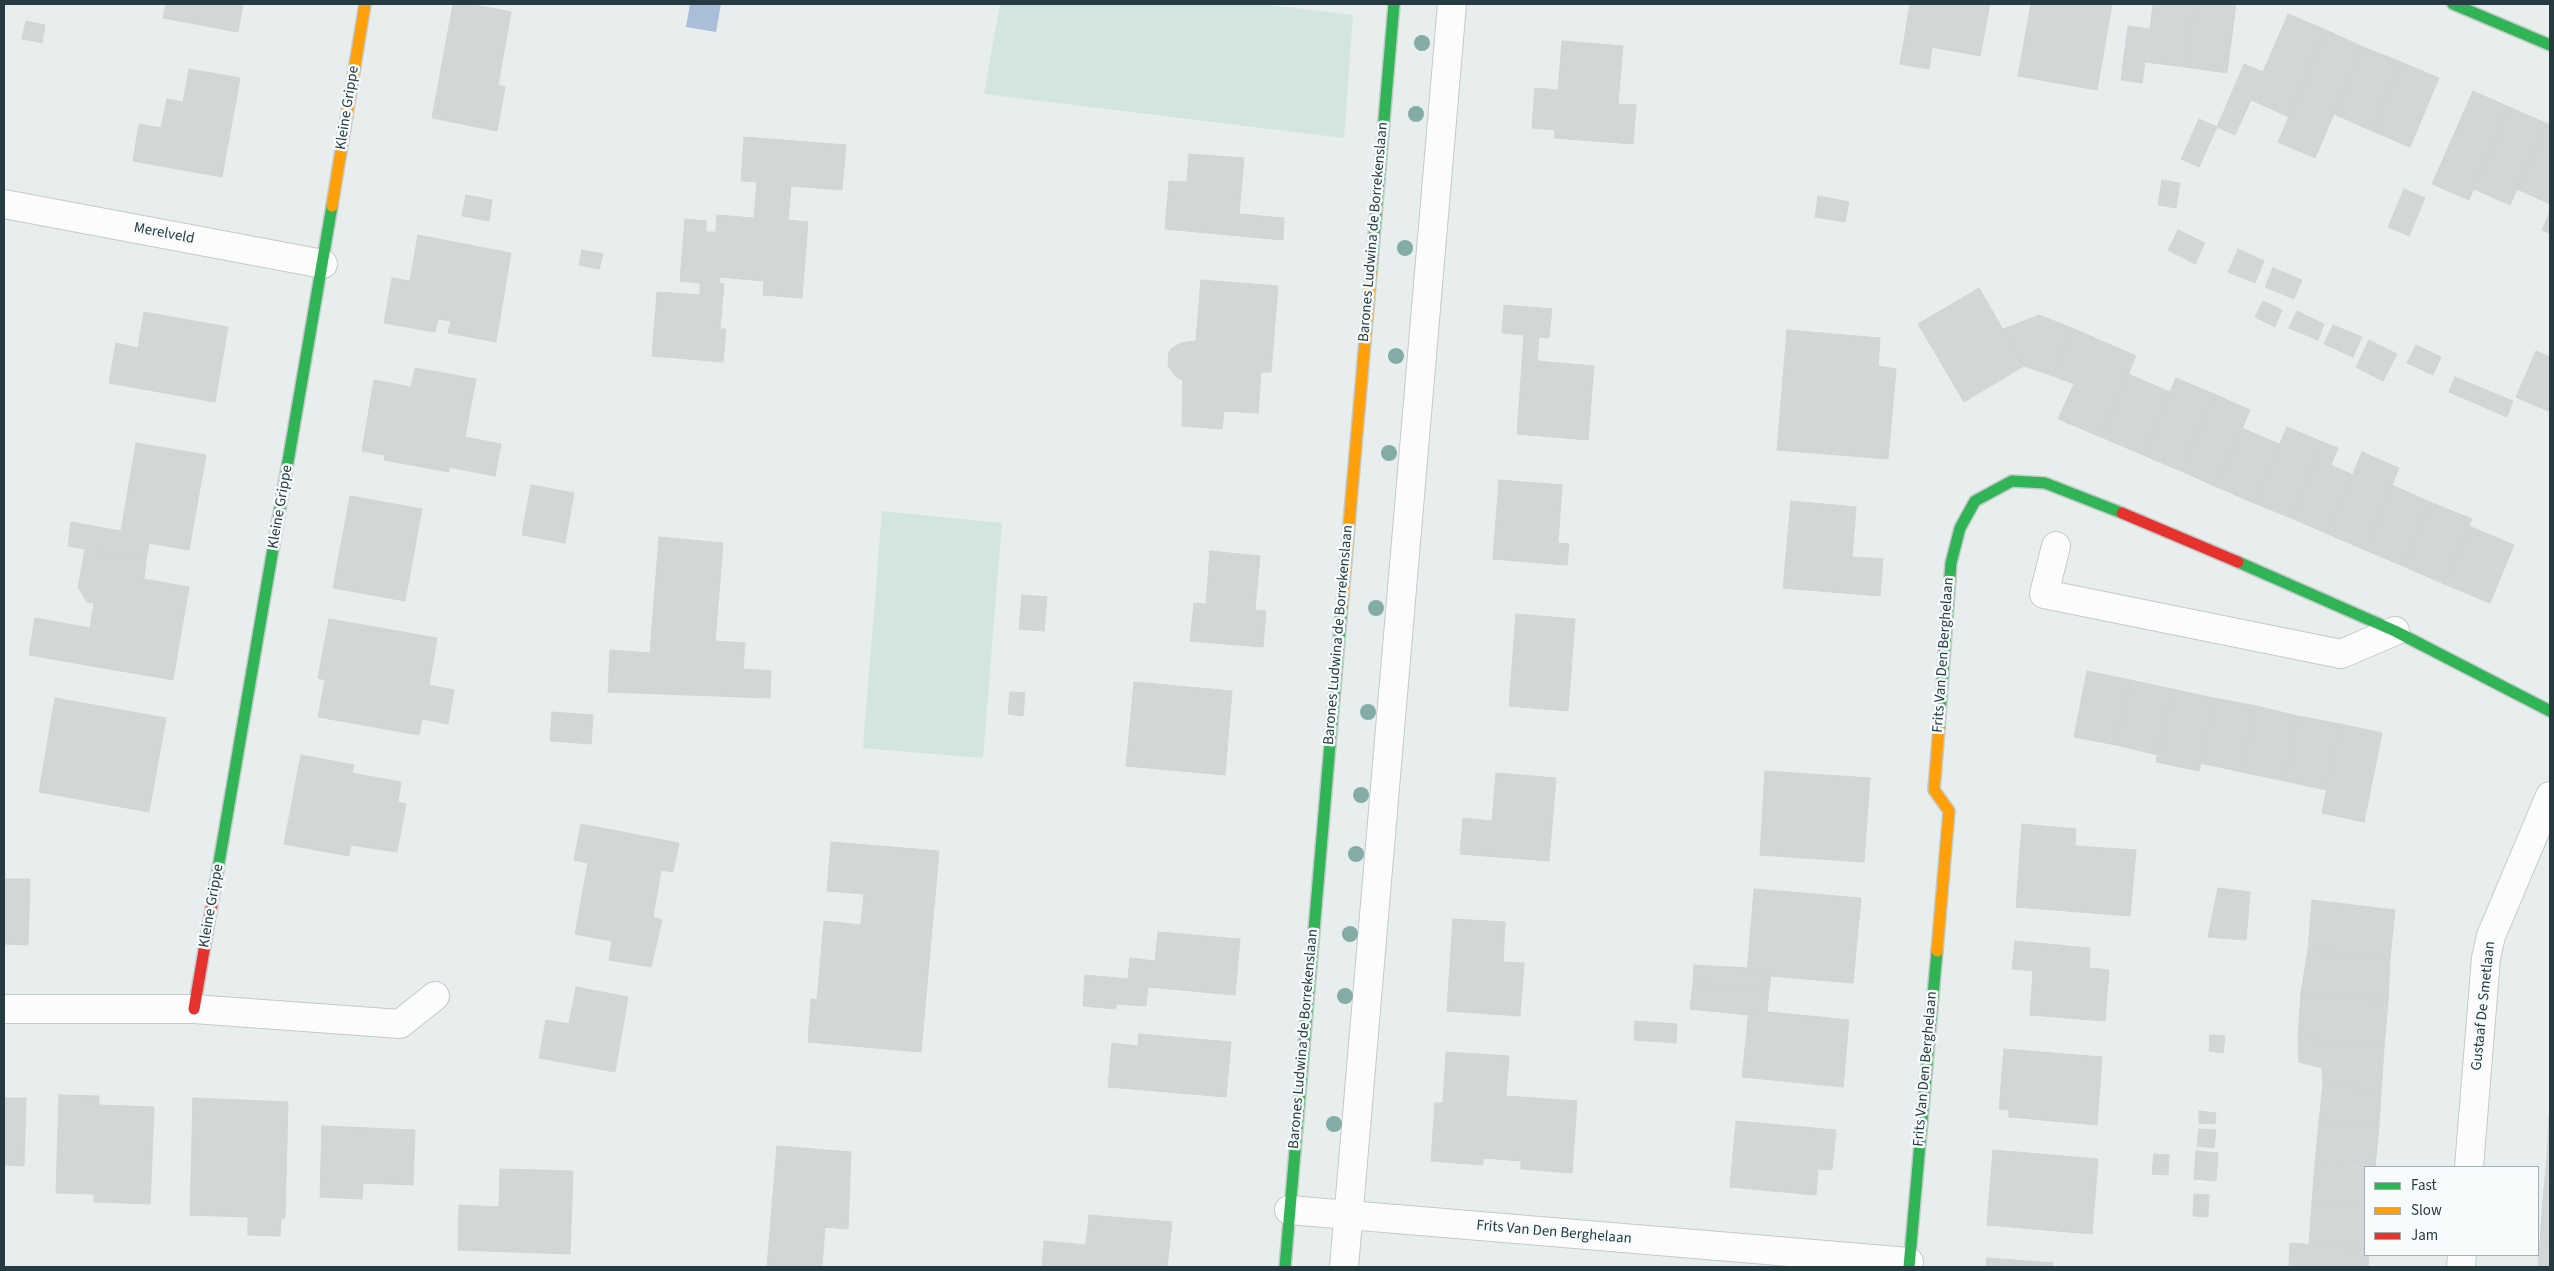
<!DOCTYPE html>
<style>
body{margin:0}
#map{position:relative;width:2554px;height:1271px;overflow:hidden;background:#e8eded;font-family:"Source Sans 3",sans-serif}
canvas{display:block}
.frame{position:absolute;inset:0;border:5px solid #253b41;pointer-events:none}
.legend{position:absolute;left:2364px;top:1166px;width:175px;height:90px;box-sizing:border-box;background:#f7fbfb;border:1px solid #a3aeb1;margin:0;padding:6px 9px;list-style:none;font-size:15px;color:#253b41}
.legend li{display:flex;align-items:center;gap:10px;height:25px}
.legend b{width:25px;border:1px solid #a3aeb1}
</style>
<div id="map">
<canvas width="2554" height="1271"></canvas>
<div class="frame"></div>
<ul class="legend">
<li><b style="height:6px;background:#30b455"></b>Fast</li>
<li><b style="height:6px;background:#ff9f0a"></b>Slow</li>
<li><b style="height:6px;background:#e5322d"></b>Jam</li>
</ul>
</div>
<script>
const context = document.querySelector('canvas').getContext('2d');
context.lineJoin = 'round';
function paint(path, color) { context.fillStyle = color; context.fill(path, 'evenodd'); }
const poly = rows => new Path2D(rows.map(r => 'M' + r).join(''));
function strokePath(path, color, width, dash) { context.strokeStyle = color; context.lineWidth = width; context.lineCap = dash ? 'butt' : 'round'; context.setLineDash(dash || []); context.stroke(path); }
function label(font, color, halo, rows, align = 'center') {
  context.font = font + ' "Source Sans 3",sans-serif'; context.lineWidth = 5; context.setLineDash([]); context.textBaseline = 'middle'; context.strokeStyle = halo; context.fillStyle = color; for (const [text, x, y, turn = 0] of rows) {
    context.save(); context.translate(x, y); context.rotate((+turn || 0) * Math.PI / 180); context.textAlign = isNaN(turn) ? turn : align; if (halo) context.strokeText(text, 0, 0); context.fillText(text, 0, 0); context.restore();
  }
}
paint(poly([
 [1000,4,1262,4,1353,15,1344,138,984,94],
 [882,511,1002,523,983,758,863,748]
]), '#d2e5e1');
paint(poly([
 [690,4,721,4,716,32,686,27]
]), '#aabdd9');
const building = poly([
 [166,4,243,4,238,32,163,18,166,4],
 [453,4,469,4,511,12,498,85,505,87,497,131,432,118,453,4],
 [1910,4,1990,4,1980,56,1932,47,1929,69,1900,64,1910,4],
 [2031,4,2112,4,2097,90,2018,76,2031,4],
 [2153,4,2194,4,2186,67,2145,62,2142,83,2121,80,2128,26,2150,29,2153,4],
 [2194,4,2236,4,2227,73,2186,67,2194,4],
 [2288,14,2326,30,2289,117,2251,100,2235,135,2217,127,2244,64,2263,72,2288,14],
 [26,21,45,25,42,43,22,39,26,21],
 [2326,30,2363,47,2315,158,2278,142,2326,30],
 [1562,41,1623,46,1618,104,1636,105,1633,144,1554,138,1555,130,1532,128,1535,88,1558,90,1562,41],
 [2363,47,2401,62,2372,131,2334,114,2363,47],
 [2401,62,2439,78,2410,147,2372,131,2401,62],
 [189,69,240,78,222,177,133,161,139,124,161,128,167,99,183,102,189,69],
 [2473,91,2509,107,2469,200,2432,184,2473,91],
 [2509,107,2546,123,2510,205,2474,189,2509,107],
 [2199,119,2217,127,2199,167,2181,159,2199,119],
 [2546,123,2550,125,2550,204,2517,189,2546,123],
 [744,137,846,145,842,190,791,186,788,220,808,222,802,298,763,295,764,281,720,277,719,283,724,284,720,329,726,329,723,362,652,356,657,292,700,295,700,283,680,281,685,219,706,221,706,232,716,232,717,215,754,218,757,182,741,181,744,137],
 [1189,154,1244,158,1239,214,1284,218,1283,240,1165,229,1169,181,1187,182,1189,154],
 [2162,180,2180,183,2176,208,2158,205,2162,180],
 [2404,189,2425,198,2409,236,2388,227,2404,189],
 [466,195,492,200,489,221,462,216,466,195],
 [1818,196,1849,202,1845,222,1815,217,1818,196],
 [2550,212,2550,234,2542,230,2550,212],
 [2178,230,2205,243,2195,264,2168,250,2178,230],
 [418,235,511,253,496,342,448,333,451,321,438,319,435,332,384,323,392,278,410,281,418,235],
 [2238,249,2264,261,2255,283,2228,272,2238,249],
 [582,250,603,254,599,269,579,265,582,250],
 [2273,268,2302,280,2294,299,2265,287,2273,268],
 [1201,280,1278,286,1271,372,1261,372,1258,413,1224,411,1222,429,1182,426,1183,380,1176,377,1168,366,1169,352,1172,348,1181,343,1196,341,1201,280],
 [1979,288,2024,366,1964,402,1918,324,1979,288],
 [2263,301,2282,310,2275,327,2255,317,2263,301],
 [1504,305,1552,309,1549,338,1539,337,1537,361,1594,366,1588,440,1517,434,1524,335,1502,333,1504,305],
 [2297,311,2324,324,2318,340,2289,328,2297,311],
 [144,312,228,327,215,402,109,383,116,343,138,348,144,312],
 [2039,315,2072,328,2053,376,2024,366,2003,329,2039,315],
 [2333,325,2362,337,2353,357,2324,344,2333,325],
 [2072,328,2136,356,2101,437,2058,419,2074,384,2053,376,2072,328],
 [1787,330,1880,338,1878,366,1896,369,1888,459,1777,450,1787,330],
 [2369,340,2397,354,2383,381,2356,367,2369,340],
 [2416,345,2441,357,2433,375,2407,363,2416,345],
 [2536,351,2550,357,2550,405,2548,411,2516,397,2536,351],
 [415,368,476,379,465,437,501,444,495,476,449,467,449,472,384,460,385,455,362,451,374,380,411,387,415,368],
 [2128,374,2170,392,2143,455,2101,437,2128,374],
 [2455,377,2513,401,2507,417,2449,392,2455,377],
 [2176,378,2214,394,2181,471,2143,455,2176,378],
 [2214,394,2250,410,2217,487,2181,471,2214,394],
 [2287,427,2323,442,2291,518,2254,503,2287,427],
 [2242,428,2279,444,2254,503,2217,487,2242,428],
 [2323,442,2338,448,2331,465,2353,475,2328,534,2291,518,2323,442],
 [136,443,206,455,189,550,149,543,146,560,68,546,71,522,121,531,136,443],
 [2362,452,2399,468,2365,550,2328,534,2362,452],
 [1499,480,1562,485,1558,543,1569,544,1567,565,1493,559,1499,480],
 [531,485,574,493,565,543,522,535,531,485],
 [2392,485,2430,502,2403,566,2365,550,2392,485],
 [350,496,422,509,405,601,333,588,350,496],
 [1791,501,1856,507,1852,557,1883,559,1880,596,1783,588,1791,501],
 [2430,502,2472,519,2444,584,2403,566,2430,502],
 [2469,526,2514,545,2490,603,2444,584,2469,526],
 [659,537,723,543,715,641,745,643,743,669,771,671,770,698,608,692,610,650,650,653,659,537],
 [85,550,146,560,144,579,189,587,173,680,29,655,35,618,90,628,94,603,87,602,78,587,85,550],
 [1210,551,1260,556,1255,610,1266,611,1263,647,1190,641,1194,603,1206,604,1210,551],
 [1022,595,1047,597,1044,631,1019,629,1022,595],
 [1516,614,1575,619,1568,711,1509,706,1516,614],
 [329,619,437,638,429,685,454,690,448,724,422,719,419,735,318,717,325,680,318,678,329,619],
 [2087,671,2130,680,2116,745,2074,737,2087,671],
 [2130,680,2172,689,2158,755,2116,745,2130,680],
 [1134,682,1232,691,1225,775,1126,766,1134,682],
 [2172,689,2214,698,2199,771,2156,762,2172,689],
 [1010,692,1025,693,1023,716,1008,714,1010,692],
 [55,698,166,718,149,812,39,792,55,698],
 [2214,698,2256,706,2242,772,2200,763,2214,698],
 [2256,706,2298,716,2285,781,2242,772,2256,706],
 [552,712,593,715,591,744,550,741,552,712],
 [2298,716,2340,724,2326,790,2285,781,2298,716],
 [2340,724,2382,733,2364,822,2322,813,2340,724],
 [301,755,354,765,352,773,401,782,398,802,406,804,397,852,351,845,349,856,284,844,301,755],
 [1765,771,1870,778,1864,862,1760,855,1765,771],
 [1496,773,1556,778,1549,861,1460,854,1463,818,1492,821,1496,773],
 [581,824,679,843,673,872,661,870,653,917,662,920,651,967,609,960,612,941,575,934,588,863,574,860,581,824],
 [2022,824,2076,829,2075,846,2136,850,2130,916,2016,907,2022,824],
 [831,842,939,851,921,1052,808,1042,811,999,817,1000,824,921,861,925,864,894,827,891,831,842],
 [4,879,30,879,28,945,4,944,4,879],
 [2218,888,2250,892,2246,940,2208,937,2218,888],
 [1754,889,1861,898,1853,983,1747,974,1754,889],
 [2312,900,2395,910,2390,958,2308,950,2312,900],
 [1453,919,1505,922,1503,962,1524,963,1520,1016,1447,1011,1453,919],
 [1158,932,1240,939,1235,995,1148,987,1146,1006,1116,1004,1116,1009,1083,1006,1085,975,1128,979,1130,958,1155,961,1158,932],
 [2015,941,2090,948,2089,968,2109,970,2105,1021,2030,1015,2033,971,2012,969,2015,941],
 [2308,950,2390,958,2388,1001,2301,993,2308,950],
 [1694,965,1747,968,1747,974,1771,976,1769,990,1693,983,1694,965],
 [1693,983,1769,990,1767,1011,1749,1010,1749,1015,1690,1009,1693,983],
 [576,987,628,997,615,1072,539,1058,546,1020,569,1024,576,987],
 [2301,993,2388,1001,2384,1048,2298,1038,2301,993],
 [1749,1010,1849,1020,1843,1087,1742,1077,1749,1010],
 [1635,1021,1677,1024,1676,1043,1634,1040,1635,1021],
 [1139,1034,1231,1042,1226,1097,1108,1087,1112,1043,1138,1046,1139,1034],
 [2210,1035,2225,1036,2223,1053,2209,1051,2210,1035],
 [2298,1038,2384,1048,2381,1092,2323,1083,2322,1068,2299,1062,2298,1038],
 [2004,1049,2102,1057,2097,1125,2009,1117,2009,1110,1999,1109,2004,1049],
 [1446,1052,1509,1056,1506,1096,1577,1101,1572,1173,1521,1169,1521,1161,1483,1158,1483,1165,1431,1161,1435,1103,1443,1103,1446,1052],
 [2323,1083,2381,1092,2379,1126,2319,1122,2323,1083],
 [59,1095,99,1096,99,1105,154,1107,150,1204,94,1202,94,1194,56,1193,59,1095],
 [4,1098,26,1098,24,1166,4,1165,4,1098],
 [193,1098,288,1102,285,1218,281,1219,280,1236,248,1235,248,1217,190,1215,193,1098],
 [2199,1111,2216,1113,2215,1124,2199,1123,2199,1111],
 [2549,1116,2550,1116,2550,1157,2547,1157,2549,1116],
 [1736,1121,1836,1130,1832,1170,1818,1169,1816,1195,1730,1187,1736,1121],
 [2319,1122,2379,1126,2375,1167,2315,1164,2319,1122],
 [322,1126,415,1130,413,1185,363,1183,362,1199,320,1197,322,1126],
 [2199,1129,2216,1130,2214,1148,2197,1146,2199,1129],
 [777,1146,851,1152,848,1229,825,1227,822,1267,767,1267,777,1146],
 [1993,1150,2098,1159,2092,1234,1987,1225,1993,1150],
 [2196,1151,2218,1153,2216,1181,2194,1179,2196,1151],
 [2154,1154,2169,1155,2168,1175,2152,1174,2154,1154],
 [2547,1157,2550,1157,2550,1200,2543,1199,2547,1157],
 [2315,1164,2365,1168,2365,1206,2312,1202,2315,1164],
 [500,1169,573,1171,570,1254,458,1250,459,1205,499,1207,500,1169],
 [2194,1194,2209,1195,2208,1217,2193,1216,2194,1194],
 [2543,1199,2550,1200,2550,1241,2540,1241,2543,1199],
 [2312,1202,2365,1206,2365,1249,2309,1245,2312,1202],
 [1089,1215,1172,1222,1167,1267,1042,1267,1044,1241,1086,1245,1089,1215],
 [2540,1241,2550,1241,2550,1267,2538,1267,2540,1241],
 [2290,1243,2365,1249,2365,1255,2369,1255,2368,1267,2289,1267,2290,1243],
 [1987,1258,2053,1263,2052,1267,1986,1267,1987,1258]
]);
paint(building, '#d2d6d6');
strokePath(building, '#d0d5d6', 1);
const street = poly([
 [4,204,323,264],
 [2056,546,2044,594,2341,654,2395,631],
 [4,1009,194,1009,400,1024,435,996],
 [2469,1167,2486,958,2491,936,2550,796],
 [1289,1210,1909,1262],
 [1344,1267,1452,4],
 [2461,1267,2462,1255]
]);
const fast = poly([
 [2453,4,2550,45],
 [1371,272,1394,4],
 [2238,562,2395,631,2550,711],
 [1939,727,1951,563,1960,528,1975,501,2012,481,2045,483,2122,513],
 [215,886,332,206],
 [1285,1267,1342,605],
 [1909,1267,1937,951]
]);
const slow = poly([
 [332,206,365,4],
 [1342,605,1371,272],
 [1937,951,1949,811,1934,790,1939,727]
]);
const jam = poly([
 [2122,513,2238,562],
 [194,1009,215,886]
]);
strokePath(street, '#c5c9ca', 30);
strokePath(fast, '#c4caca', 14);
strokePath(slow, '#c4caca', 14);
strokePath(jam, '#c4caca', 14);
strokePath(street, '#fcfcfc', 28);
strokePath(fast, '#30b455', 11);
strokePath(slow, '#ff9f0a', 11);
strokePath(jam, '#e5322d', 11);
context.fillStyle = '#83aca7';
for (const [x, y] of [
 [1422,43],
 [1416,114],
 [1405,248],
 [1396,356],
 [1389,453],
 [1376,608],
 [1368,712],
 [1361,795],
 [1356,854],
 [1350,934],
 [1345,996],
 [1334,1124]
]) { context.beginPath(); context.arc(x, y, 8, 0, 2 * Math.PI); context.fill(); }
label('15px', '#253b41', '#f7fbfb', [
 ["Kleine Grippe",348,108,-81],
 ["Barones Ludwina de Borrekenslaan",1374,232,-85],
 ["Merelveld",164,234,11],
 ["Kleine Grippe",281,507,-80],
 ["Barones Ludwina de Borrekenslaan",1339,635,-85],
 ["Frits Van Den Berghelaan",1944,655,-86],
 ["Kleine Grippe",212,906,-80],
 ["Gustaaf De Smetlaan",2484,1006,-84],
 ["Barones Ludwina de Borrekenslaan",1304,1039,-85],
 ["Frits Van Den Berghelaan",1926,1069,-85],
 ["Frits Van Den Berghelaan",1554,1233,5]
]);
</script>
